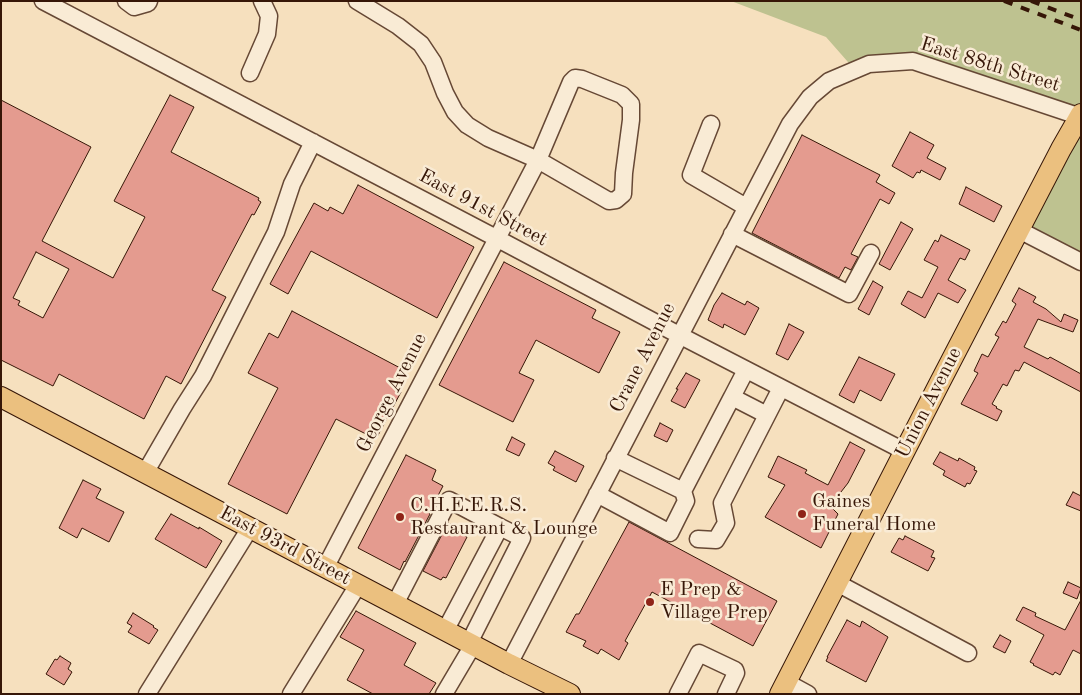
<!DOCTYPE html>
<style>
body{margin:0}
#map{position:relative;width:1082px;height:695px;overflow:hidden;background:#f6e0be;font-family:"Old Standard TT",serif}
canvas{display:block}
.frame{position:absolute;inset:0;border:2px solid #361607;pointer-events:none}
</style>
<div id="map">
<canvas width="1082" height="695"></canvas>
<div class="frame"></div>
</div>
<script>
const context = document.querySelector('canvas').getContext('2d');
context.lineJoin = 'round';
function paint(path, color) { context.fillStyle = color; context.fill(path, 'evenodd'); }
const poly = rows => new Path2D(rows.map(r => 'M' + r).join(''));
function strokePath(path, color, width, dash) { context.strokeStyle = color; context.lineWidth = width; context.lineCap = dash ? 'butt' : 'round'; context.setLineDash(dash || []); context.stroke(path); }
function label(font, color, halo, rows, align = 'center') {
  context.font = font + ' "Old Standard TT",serif'; context.lineWidth = 5; context.setLineDash([]); context.textBaseline = 'middle'; context.strokeStyle = halo; context.fillStyle = color; for (const [text, x, y, turn = 0] of rows) {
    context.save(); context.translate(x, y); context.rotate((+turn || 0) * Math.PI / 180); context.textAlign = isNaN(turn) ? turn : align; if (halo) context.strokeText(text, 0, 0); context.fillText(text, 0, 0); context.restore();
  }
}
paint(poly([
 [731,1,1081,1,1081,262,1019,230,1079,117,913,61,855,70,826,37]
]), '#bec290');
const building = poly([
 [170,95,194,107,171,152,259,198,258,200,261,202,254,215,252,214,212,290,226,297,181,384,166,376,144,419,59,374,53,386,1,360,1,100,91,147,42,241,113,278,145,217,114,201,170,95],
 [36,252,69,269,43,318,18,305,20,301,13,298,36,252],
 [910,132,934,145,927,158,946,168,940,180,921,170,920,173,917,172,913,178,892,166,910,132],
 [802,135,880,175,876,182,895,193,889,204,880,199,851,254,858,257,851,270,845,267,839,278,752,233,802,135],
 [358,185,474,247,437,318,311,251,288,294,270,284,314,203,328,211,330,207,343,214,358,185],
 [966,187,1002,206,994,222,959,204,966,187],
 [901,222,913,229,890,270,879,264,901,222],
 [941,235,970,250,965,260,960,258,948,280,966,290,958,303,938,293,925,318,901,304,908,291,922,298,938,267,924,260,935,240,938,242,941,235],
 [504,262,596,310,592,318,620,332,599,373,536,340,519,373,534,380,513,422,439,385,504,262],
 [873,281,883,287,869,315,858,309,873,281],
 [1019,288,1036,297,1033,302,1046,309,1061,322,1064,314,1078,320,1073,332,1038,319,1024,347,1048,359,1050,357,1081,374,1081,392,1024,362,1019,371,1015,370,1007,386,1003,384,992,404,997,407,996,408,1002,411,997,421,961,404,978,373,974,371,982,354,988,357,999,337,995,335,1003,321,1006,323,1016,304,1012,301,1019,288],
 [722,293,745,305,747,301,759,308,745,335,724,324,723,328,708,320,714,305,722,293],
 [292,311,404,370,394,388,401,392,376,439,336,419,287,514,228,484,278,388,248,373,269,333,278,338,292,311],
 [789,324,804,332,788,360,776,354,789,324],
 [859,357,895,374,881,401,860,390,854,403,839,395,859,357],
 [686,373,700,380,685,408,671,401,678,389,676,389,686,373],
 [660,423,673,430,667,442,654,436,660,423],
 [512,437,525,444,519,456,506,450,512,437],
 [850,442,865,450,848,483,830,506,838,514,821,548,765,517,785,485,768,477,778,456,807,470,805,473,828,485,850,442],
 [555,451,584,466,576,482,553,470,555,467,548,463,555,451],
 [940,452,958,461,959,458,975,467,974,470,977,471,970,484,967,483,965,487,943,475,945,471,933,464,940,452],
 [406,455,436,470,432,480,443,486,429,513,430,514,405,562,404,561,400,570,358,548,406,455],
 [83,480,101,489,96,498,124,512,109,542,82,528,77,538,59,528,83,480],
 [1073,492,1081,496,1081,511,1066,505,1073,492],
 [171,514,199,529,199,527,222,541,206,568,155,539,171,514],
 [629,522,777,601,753,646,652,592,625,641,628,643,619,660,601,649,598,654,583,646,586,641,566,632,576,614,579,614,629,522],
 [448,523,466,532,464,535,467,537,446,578,443,577,441,580,423,571,448,523],
 [905,536,934,551,931,557,935,558,928,571,891,552,899,538,903,540,905,536],
 [1068,582,1081,588,1077,599,1063,593,1068,582],
 [1081,600,1081,654,1073,650,1060,675,1055,672,1053,675,1033,665,1034,664,1030,662,1044,635,1016,620,1023,607,1036,613,1035,616,1065,630,1081,600],
 [356,611,416,643,404,665,436,683,429,694,373,694,347,680,364,650,340,637,356,611],
 [133,613,154,626,153,627,158,630,149,644,128,632,132,626,127,623,133,613],
 [847,620,860,627,862,621,888,637,866,682,826,661,828,657,827,657,847,620],
 [1000,635,1011,641,1005,653,993,647,1000,635],
 [60,656,71,663,68,669,72,672,64,685,46,674,55,659,57,660,60,656]
]);
paint(building, '#e49b8f');
strokePath(building, '#361607', 1);
const minor = poly([
 [43,1,496,238,679,335,904,451],
 [126,1,134,7,148,3,149,1],
 [250,73,267,34,269,16,262,1],
 [575,78,582,79,622,95,631,104,631,120,624,173,623,194,616,200,609,201,538,160,571,82,575,78],
 [711,124,691,175,746,207],
 [1019,230,1081,262],
 [732,234,849,294,871,253],
 [746,370,732,397,767,415],
 [615,458,683,491],
 [145,473,182,409,203,376,276,232,292,184,313,142],
 [597,494,670,533,686,501,683,491,732,397],
 [698,539,716,540,726,523,722,503,781,388],
 [325,568,538,160,488,138,467,125,455,112,445,93,433,62,421,44,398,26,357,1],
 [837,583,968,653],
 [395,604,449,500,500,527,445,631],
 [469,643,522,538,500,527],
 [509,664,790,124,810,97,829,81,869,64,913,61,1081,117],
 [786,682,808,694],
 [147,694,250,528],
 [291,694,358,585],
 [444,694,473,645],
 [678,694,699,653,735,670,736,673,726,694]
]);
const major = poly([
 [1,397,509,664,570,694],
 [780,694,938,386,1061,149,1081,114]
]);
strokePath(minor, '#664835', 19);
strokePath(major, '#361607', 22);
strokePath(minor, '#f9ebd5', 16);
strokePath(major, '#ebc07f', 20);
strokePath(poly([
 [1004,1,1081,30],
 [1031,1,1081,20]
]), '#361607', 4, [9, 9]);
for (const [x, y, r, color] of [
 [802,514,5,"#8f2418"],
 [400,517,5,"#8f2418"],
 [650,602,5,"#8f2418"]
]) { const dot = new Path2D(); dot.arc(x, y, r, 0, 2 * Math.PI); context.fillStyle = color; context.fill(dot); strokePath(dot, '#f9ebd5', 2); }
label('20px', '#361607', '#f9ebd5', [
 ["East 88th Street",990,65,17],
 ["East 91st Street",483,208,28],
 ["Crane Avenue",643,358,-63],
 ["George Avenue",392,393,-63],
 ["Union Avenue",929,403,-63],
 ["East 93rd Street",285,546,28]
]);
label('20px', '#361607', '#f9ebd5', [
 ["Gaines",812,502],
 ["Funeral Home",812,525],
 ["C.H.E.E.R.S.",410,506],
 ["Restaurant & Lounge",410,529],
 ["E Prep &",660,590],
 ["Village Prep",660,613]
], 'left');
</script>
